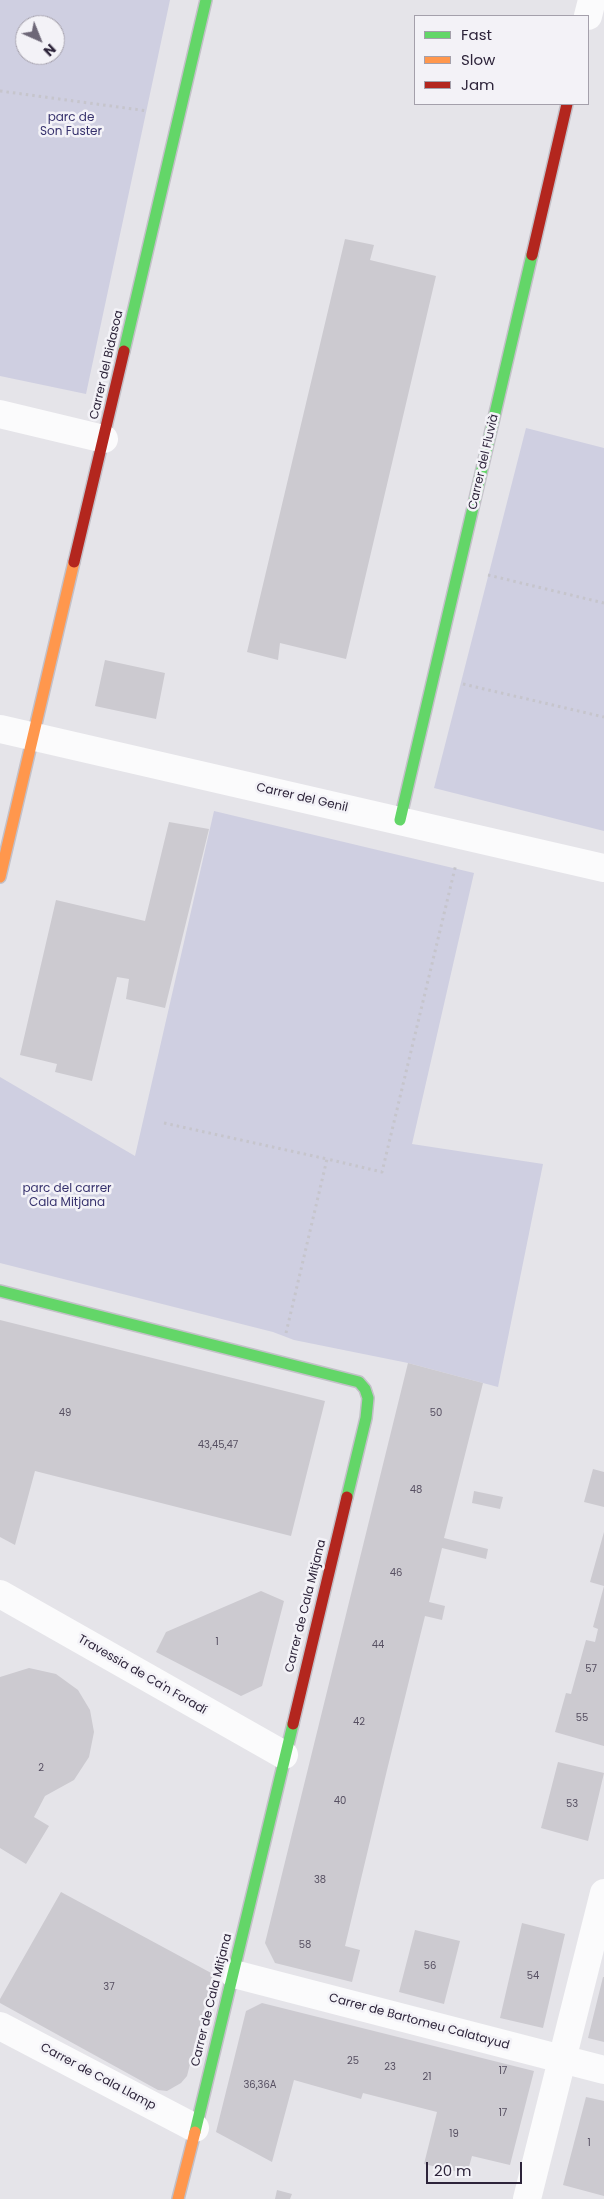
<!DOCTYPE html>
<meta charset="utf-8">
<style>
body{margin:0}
#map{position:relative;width:604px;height:2199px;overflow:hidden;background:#e5e4e9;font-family:Poppins,sans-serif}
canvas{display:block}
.legend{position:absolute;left:414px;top:15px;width:175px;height:90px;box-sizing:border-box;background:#f3f2f7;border:1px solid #a4a0ab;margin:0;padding:6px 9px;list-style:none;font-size:15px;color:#2d243a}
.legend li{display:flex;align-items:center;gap:10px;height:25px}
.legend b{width:25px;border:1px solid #a4a0ab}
.north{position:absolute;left:15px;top:15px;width:50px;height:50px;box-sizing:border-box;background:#f3f2f7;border:1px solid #a4a0ab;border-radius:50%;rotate:136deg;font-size:14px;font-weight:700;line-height:20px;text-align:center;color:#2d243a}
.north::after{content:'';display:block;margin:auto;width:18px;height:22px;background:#6d6777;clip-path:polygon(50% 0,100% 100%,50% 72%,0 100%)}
.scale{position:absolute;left:426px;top:2162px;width:96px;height:22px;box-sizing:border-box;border:2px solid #2d243a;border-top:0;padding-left:6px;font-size:15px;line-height:18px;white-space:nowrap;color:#2d243a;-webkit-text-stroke:4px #f3f2f7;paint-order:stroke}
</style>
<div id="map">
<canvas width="604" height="2199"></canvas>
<ul class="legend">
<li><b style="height:6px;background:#63d668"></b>Fast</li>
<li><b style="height:6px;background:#ff974d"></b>Slow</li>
<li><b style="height:6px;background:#b3261e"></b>Jam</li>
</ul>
<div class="north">N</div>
<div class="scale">20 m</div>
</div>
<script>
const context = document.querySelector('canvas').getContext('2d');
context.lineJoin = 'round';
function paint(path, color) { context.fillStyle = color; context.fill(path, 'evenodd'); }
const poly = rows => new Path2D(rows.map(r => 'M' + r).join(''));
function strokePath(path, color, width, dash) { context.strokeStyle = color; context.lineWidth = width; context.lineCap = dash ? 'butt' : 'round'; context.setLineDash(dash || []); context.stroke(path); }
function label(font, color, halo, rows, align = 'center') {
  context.font = font + ' Poppins,sans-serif'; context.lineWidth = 5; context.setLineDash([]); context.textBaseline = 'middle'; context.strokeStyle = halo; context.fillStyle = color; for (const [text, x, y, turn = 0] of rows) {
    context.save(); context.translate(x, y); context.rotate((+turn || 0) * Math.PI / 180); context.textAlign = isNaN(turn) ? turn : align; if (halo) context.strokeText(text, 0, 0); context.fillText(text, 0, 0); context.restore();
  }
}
paint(poly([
 [0,0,170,0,86,394,0,376],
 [25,25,55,25,55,55,25,55],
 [526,428,604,448,604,831,434,788],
 [214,811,474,873,412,1144,543,1164,498,1387,408,1363,294,1340,273,1332,0,1263,0,1077,135,1156]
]), '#cfcfe1');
paint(poly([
 [345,239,374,245,370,260,436,276,346,659,280,643,278,660,247,652],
 [105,660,165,673,156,719,95,706],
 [169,822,209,829,165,1008,126,999,129,979,117,977,92,1081,55,1072,57,1064,20,1055,56,900,145,921],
 [0,1320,325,1401,291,1536,35,1471,15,1545,0,1537],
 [408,1363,483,1383,444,1538,488,1549,486,1559,442,1548,429,1602,445,1606,442,1620,425,1616,387,1770,345,1946,360,1950,352,1982,275,1963,265,1943],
 [593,1469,604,1472,604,1507,584,1502],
 [474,1491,503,1497,500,1509,472,1503],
 [604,1532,604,1586,590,1582],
 [604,1586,604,1746,555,1732,566,1693,571,1694,586,1640,595,1642,598,1629,593,1627],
 [261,1591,284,1601,262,1686,241,1696,156,1652,166,1632],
 [29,1668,56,1674,78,1690,90,1710,94,1732,89,1757,74,1780,45,1796,34,1817,49,1826,26,1864,0,1848,0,1677],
 [558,1762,604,1773,588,1841,541,1828],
 [61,1892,213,1974,187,2076,181,2083,167,2091,158,2090,0,2003,0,1999],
 [522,1923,565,1934,543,2028,500,2018],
 [415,1930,460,1941,444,2004,399,1992],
 [603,1977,604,1977,604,2042,588,2038],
 [262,2003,534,2071,510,2165,472,2156,467,2174,424,2164,437,2112,363,2093,361,2099,294,2080,272,2162,216,2132,246,2011],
 [586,2097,604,2101,604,2196,563,2185],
 [277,2190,292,2194,290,2199,275,2199]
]), '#cccad0');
const fast = poly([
 [124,351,206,0],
 [400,820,532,255],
 [0,1291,359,1382,365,1389,368,1398,366,1418,347,1497],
 [195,2132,293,1724]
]);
const slow = poly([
 [0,877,74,562],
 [178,2199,195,2132]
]);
const jam = poly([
 [532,255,567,104],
 [74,562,124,351],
 [293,1724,347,1497]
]);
strokePath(fast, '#c3c0c8', 14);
strokePath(slow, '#c3c0c8', 14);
strokePath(jam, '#c3c0c8', 14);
strokePath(poly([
 [0,91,148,111],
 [488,575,604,603],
 [463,684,604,717],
 [164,1123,327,1159],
 [286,1333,327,1159,382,1172,456,864]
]), '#c6c5cc', 3, [2.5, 4]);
strokePath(poly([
 [588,16,592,0],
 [0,414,104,439],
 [0,729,604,868],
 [0,1594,284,1755],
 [234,1974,604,2070],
 [0,2026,195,2128],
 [527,2199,604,1893]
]), '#fbfbfc', 28);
strokePath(fast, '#63d668', 11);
strokePath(slow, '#ff974d', 11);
strokePath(jam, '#b3261e', 11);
label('10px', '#564f61', null, [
 ["49",65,1413],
 ["50",436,1413],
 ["43,45,47",218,1445],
 ["48",416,1490],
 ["46",396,1573],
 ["1",217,1642],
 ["44",378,1645],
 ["57",591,1669],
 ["55",582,1718],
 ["42",359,1722],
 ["2",41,1768],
 ["40",340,1801],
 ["53",572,1804],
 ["38",320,1880],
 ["58",305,1945],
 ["56",430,1966],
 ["54",533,1976],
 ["37",109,1987],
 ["25",353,2061],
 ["23",390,2067],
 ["17",503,2071],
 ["21",427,2077],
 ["36,36A",260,2085],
 ["17",503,2113],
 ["19",454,2134],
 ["1",589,2143]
]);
label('12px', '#37326d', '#f3f2f7', [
 ["parc de",71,118],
 ["Son Fuster",71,132],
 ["parc del carrer",67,1189],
 ["Cala Mitjana",67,1203]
]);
label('12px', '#2d243a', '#f3f2f7', [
 ["Carrer del Bidasoa",107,365,-77],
 ["Carrer del Fluvià",484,462,-77],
 ["Carrer del Genil",302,798,13],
 ["Carrer de Cala Mitjana",306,1606,-76],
 ["Travessia de Ca'n Foradí",142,1675,30],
 ["Carrer de Cala Mitjana",212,2000,-76],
 ["Carrer de Bartomeu Calatayud",419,2022,15],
 ["Carrer de Cala Llamp",98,2077,28]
]);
</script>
